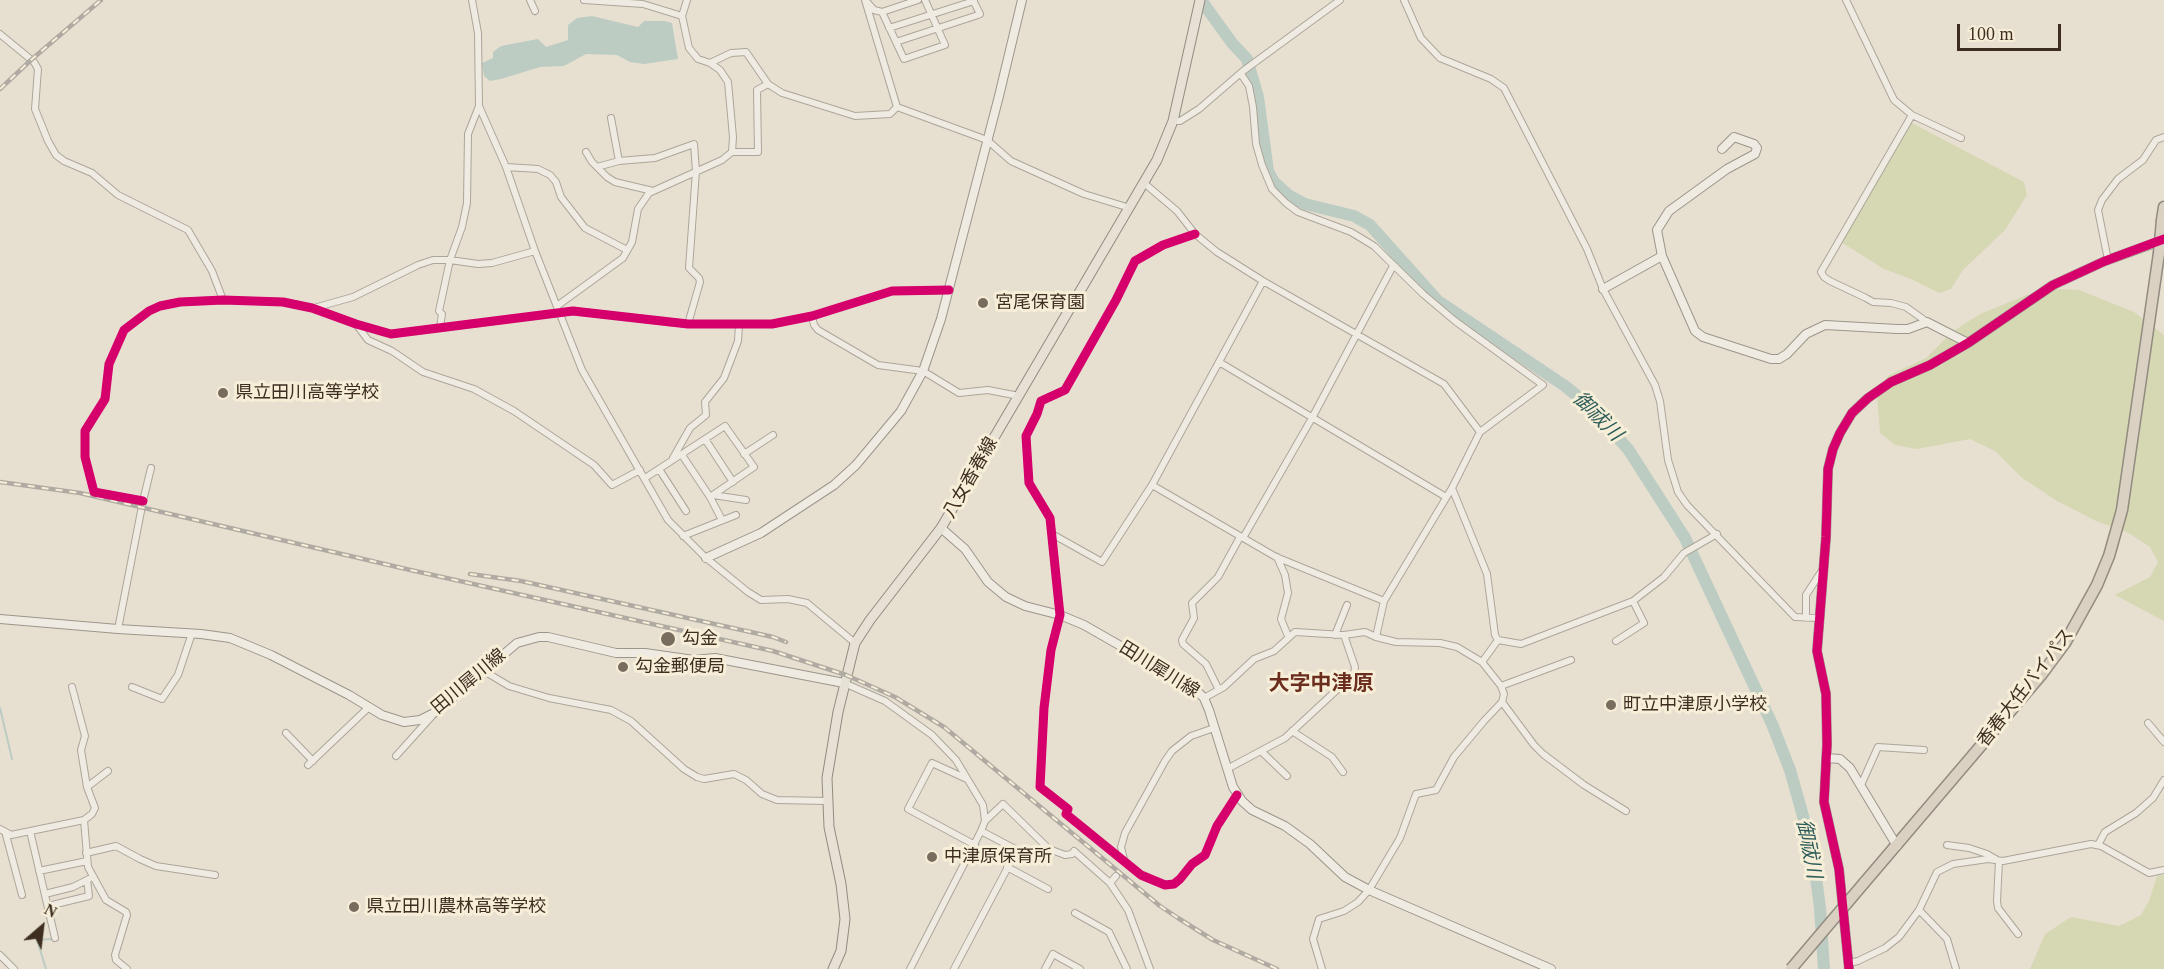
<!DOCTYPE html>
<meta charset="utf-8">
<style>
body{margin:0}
#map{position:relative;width:2164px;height:969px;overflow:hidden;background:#e7e0d1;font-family:"Times New Roman",serif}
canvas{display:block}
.north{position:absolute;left:12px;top:897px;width:60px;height:60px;-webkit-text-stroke:4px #f7eed8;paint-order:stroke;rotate:28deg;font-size:16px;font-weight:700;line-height:24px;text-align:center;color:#3d2e20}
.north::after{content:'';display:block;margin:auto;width:21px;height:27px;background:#3d2e20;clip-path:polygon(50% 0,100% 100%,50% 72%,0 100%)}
.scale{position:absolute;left:1957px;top:24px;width:104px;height:27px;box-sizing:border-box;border:3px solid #3d2e20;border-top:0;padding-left:8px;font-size:18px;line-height:21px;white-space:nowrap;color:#3d2e20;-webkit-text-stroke:4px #f7eed8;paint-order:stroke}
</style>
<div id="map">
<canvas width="2164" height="969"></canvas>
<div class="north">N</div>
<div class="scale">100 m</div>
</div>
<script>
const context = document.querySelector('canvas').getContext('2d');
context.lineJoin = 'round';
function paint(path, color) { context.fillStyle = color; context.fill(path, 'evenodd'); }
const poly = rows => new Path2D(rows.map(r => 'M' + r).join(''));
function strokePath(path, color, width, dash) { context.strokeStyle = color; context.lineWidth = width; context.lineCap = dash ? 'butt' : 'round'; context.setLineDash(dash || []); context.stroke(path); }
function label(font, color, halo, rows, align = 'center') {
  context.font = font + ' "Times New Roman","Noto Sans JP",serif'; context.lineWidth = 6; context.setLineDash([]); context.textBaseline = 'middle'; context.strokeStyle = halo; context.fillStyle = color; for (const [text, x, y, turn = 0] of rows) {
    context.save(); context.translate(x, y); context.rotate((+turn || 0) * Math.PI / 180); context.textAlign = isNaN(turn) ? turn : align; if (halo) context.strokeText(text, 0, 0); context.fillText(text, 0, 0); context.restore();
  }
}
paint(poly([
 [1910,122,2024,182,2027,195,2005,230,1963,270,1951,289,1939,293,1911,279,1884,269,1841,242],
 [2044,288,2079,290,2134,312,2164,335,2164,621,2115,595,2150,577,2158,562,2150,547,2127,532,2096,521,2057,501,2021,477,1995,451,1970,439,1917,449,1895,445,1880,433,1877,396,1888,376,1926,358,1952,332,1980,314],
 [2164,875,2164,969,2030,969,2045,934,2071,917,2119,926,2141,915,2149,901,2157,876]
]), '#d6d7b3');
paint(poly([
 [592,16,638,27,644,21,665,21,672,23,678,59,644,64,630,62,617,55,586,54,564,66,540,67,501,79,490,81,484,76,482,63,493,58,493,52,501,46,538,39,546,47,568,40,568,25,577,18]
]), '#bcccc2');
strokePath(poly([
 [0,708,12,759],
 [46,969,37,940,51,939]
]), '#bcccc2', 2);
strokePath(poly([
 [1201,0,1232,43,1247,59,1258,97,1268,171,1274,182,1288,195,1305,204,1354,216,1370,225,1438,301,1565,386,1587,404,1628,449,1685,538,1772,724,1790,770,1812,848,1820,908,1824,969]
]), '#bcccc2', 12);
strokePath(poly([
 [1116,876,1121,869]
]), '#c5bcae', 6, [6, 3]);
const street = poly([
 [530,0,535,11],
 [584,0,643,4,682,16],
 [865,0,897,107,987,140,1011,161,1084,194,1130,208],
 [1404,0,1421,38,1440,58,1491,79,1504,88,1587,249,1603,289,1655,385,1660,401,1668,460,1678,492,1687,505,1795,617,1819,618],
 [1846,0,1894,100,1912,115,1961,138],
 [867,2,874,10,882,12,918,0],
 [882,12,904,59,945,45,925,0],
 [889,28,974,1],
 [0,34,34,62,38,69,35,109,48,141,56,155,64,161,92,173,118,195,188,230,212,271,223,300],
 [896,42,978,15,980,14,973,0],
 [710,63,731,53,746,52,768,84,782,93,855,116,890,114,897,107],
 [1241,74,1249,86,1253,107,1256,144,1262,165,1272,189,1286,203,1298,212,1351,232,1374,246,1423,294,1455,321,1543,385,1480,432,1452,488,1384,601,1376,637],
 [479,106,506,167,535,251,582,370,668,520,706,558,748,592,761,600,788,599,807,603,855,643],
 [1912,115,1821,272,1824,277,1830,281,1866,298,1873,302,1891,303,1906,307,1927,322],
 [611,118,619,161],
 [1173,121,1180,121,1199,109,1243,71,1340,0],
 [586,152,592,162,597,167,619,161,655,158,694,144,696,171,689,268,699,278,700,282,688,324],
 [732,152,758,152,757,90,768,84],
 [506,167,538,169,550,175,556,182,561,197,585,228,627,250],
 [597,167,607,177,615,182,653,191],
 [1144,183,1177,211,1195,234,1217,252,1263,281,1444,384,1480,432],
 [1195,234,1163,245,1135,261,1116,300,1065,390,1041,401,1037,414,1026,436,1029,483,1050,518,1060,615,1051,650,1044,708,1040,787,1068,809,1066,814,1141,875,1165,885,1174,884,1180,879,1192,864,1205,855,1217,826,1237,795],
 [2108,260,2098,210,2102,200,2118,179,2143,160,2156,140,2164,137],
 [557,306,623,258,632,242,638,209,649,193,722,160,732,152,733,137,728,82,720,70,710,63,698,59,689,48,682,16,687,0],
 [314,308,353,297,418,265,433,260,450,260,478,264,492,263,535,251],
 [812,316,814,325,818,330,878,365,923,371,959,393,988,390,1019,396],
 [356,324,368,340,392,351,423,372,474,389,514,411,594,465,612,485,640,470],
 [440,327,442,314,439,311,450,260,462,227,467,203,468,134,479,106,478,33,472,0],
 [1219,362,1446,497],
 [705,439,733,482],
 [744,454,773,435],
 [673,458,690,428,706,415,705,402,724,378,738,341,739,324],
 [659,469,686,511],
 [645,478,725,426,754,467,710,497,682,455],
 [1152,485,1276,557,1384,601],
 [1452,488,1487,574,1495,635,1498,640],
 [713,495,746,500],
 [710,497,722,520],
 [143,501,94,492,85,457,85,431,105,399,109,364,124,330,149,311,160,306,180,302,223,300,283,302,312,308,356,324,391,334,573,311,688,324,772,324,812,316,892,291,949,290],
 [1052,534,1102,562,1152,485,1263,281],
 [683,536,736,515],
 [1243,538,1312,418,1393,266],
 [1277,557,1285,575,1288,593,1281,619,1288,636],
 [1806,618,1806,595,1823,569],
 [118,629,143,501,151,468],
 [1335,635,1347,605],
 [1498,640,1521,644,1633,601,1664,577,1684,553,1717,534],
 [1616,641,1644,623,1633,601],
 [1482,662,1498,640],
 [484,671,509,686,549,698,611,710,631,721,684,769,697,777,704,779,734,774,746,780,762,794,777,800,827,801],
 [844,683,885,701,932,735,956,760,983,805,985,821,981,831,910,969],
 [1501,686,1571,660],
 [132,687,162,699,178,675,192,633],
 [1219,690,1206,664,1183,644,1182,640,1194,618,1192,603,1218,577,1240,537],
 [1204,698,1224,687,1254,659,1274,651,1295,632,1344,635,1365,632,1376,637,1396,642,1440,643,1457,647,1482,662,1501,686,1504,694,1502,702,1484,721,1454,757,1436,790,1416,794,1400,838,1369,890,1358,902,1344,911,1319,919,1313,939,1322,969],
 [1502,702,1534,745,1543,754,1584,785,1626,811],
 [2148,723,2164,742],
 [1292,731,1332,757,1343,772],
 [286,733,313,761],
 [1262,752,1287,776],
 [396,756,432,716],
 [308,765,369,707],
 [1227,769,1285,738,1354,674,1355,667,1344,635],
 [967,779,932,763,908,809,975,845],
 [1861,785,1878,747,1924,750],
 [87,787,108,771],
 [84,820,88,867,106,900,126,912,127,915,115,955,116,960,127,969],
 [985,821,1003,804,1049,849,1065,855,1072,854,1074,851,1110,883],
 [0,829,11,835,84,820,92,814,95,808,87,787,81,750,85,736,72,687],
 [30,831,55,938],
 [6,835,22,895],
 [1947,845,1969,848,1987,854,1999,861,1997,901,1998,908,2018,934],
 [2098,845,2105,832,2136,813,2153,798,2164,780],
 [86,853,116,846,140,859,156,866,215,875],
 [1124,860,1121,847,1125,833,1165,761,1172,751,1191,736,1214,728],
 [1007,867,1048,889],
 [39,871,87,861],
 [1116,876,1110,883,1128,910,1150,969],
 [45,894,73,887,89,879],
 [48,906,89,896,87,880],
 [1919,910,1947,939,1956,969],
 [1075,913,1109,932,1127,969],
 [0,955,14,969],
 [1849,963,1858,961,1885,948,1899,937,1919,910,1937,872,1953,864,1988,859,2003,861,2091,844,2101,846,2149,873,2164,870],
 [954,969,1017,850,981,831],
 [1045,969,1053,954,1080,969]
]);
const secondary = poly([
 [1722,149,1734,137,1754,144,1757,148,1755,154,1727,169,1669,211,1657,230,1662,256,1695,331,1703,337,1771,359,1779,359,1787,354,1806,334,1825,325,1897,329,1908,329,1927,322,1968,343],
 [1603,289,1662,256],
 [941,528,965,549,988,582,1006,597,1025,606,1060,615,1084,625,1189,685,1199,693,1204,698,1209,710,1233,787,1242,801,1252,810,1285,826,1310,844,1345,877,1369,890,1551,969],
 [706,558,761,533,834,485,856,465,901,411,923,371,941,319,999,96,1022,0],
 [0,619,118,629,201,634,230,638,271,655,349,695,382,715,404,722,420,720,436,712,517,643,539,637,548,637,616,653,645,653,694,660,715,658,844,683],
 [1827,758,1840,759,1850,768,1897,846],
 [1849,969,1839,869,1824,802,1827,744,1826,694,1817,651,1826,537,1828,469,1833,449,1840,433,1852,413,1868,398,1891,382,1930,365,1968,343,2053,285,2105,261,2163,240]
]);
const primary = poly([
 [833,969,841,951,845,919,841,884,829,827,827,778,838,712,855,643,870,620,941,528,1157,160,1173,121,1200,0]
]);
const highway = poly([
 [2162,220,2164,207],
 [1864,883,2042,674,2065,643,2097,585,2109,556,2122,510,2159,253]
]);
strokePath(street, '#ada599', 8);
strokePath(secondary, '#9c958a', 10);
strokePath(primary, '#928b80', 11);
strokePath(highway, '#928b80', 13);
strokePath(street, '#efebe3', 6);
strokePath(secondary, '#efebe3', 8);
strokePath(primary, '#e6e1d4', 9);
strokePath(highway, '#dad1c2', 10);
const rail = poly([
 [0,89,31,60,101,0],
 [0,482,80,493,406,569,773,651,846,675,895,697,944,727,1160,906,1178,918,1213,940,1277,969],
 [470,574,521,581,773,637,786,642]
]);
strokePath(rail, '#afaaa2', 4.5);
strokePath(rail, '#f7eed8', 2, [7]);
const highwayBridge = poly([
 [2159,253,2162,220],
 [1791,969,1864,883]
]);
strokePath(highwayBridge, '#928b80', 13, []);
strokePath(highwayBridge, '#dad1c2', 10);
strokePath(poly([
 [1195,234,1163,245,1135,261,1116,300,1065,390,1041,401,1037,414,1026,436,1029,483,1050,518,1060,615,1051,650,1044,708,1040,787,1068,809,1066,814,1141,875,1165,885,1174,884,1180,879,1192,864,1205,855,1217,826,1237,795],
 [143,501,94,492,85,457,85,431,105,399,109,364,124,330,149,311,160,306,180,302,223,300,283,302,312,308,356,324,391,334,573,311,688,324,772,324,812,316,892,291,949,290],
 [1849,969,1839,869,1824,802,1827,744,1826,694,1817,651,1826,537,1828,469,1833,449,1840,433,1852,413,1868,398,1891,382,1930,365,1968,343,2053,285,2105,261,2164,239]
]), '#d6006c', 9);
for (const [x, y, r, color] of [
 [983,303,6,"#786c5e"],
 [223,393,6,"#786c5e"],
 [668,639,8,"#786c5e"],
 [623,667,6,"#786c5e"],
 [1611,705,6,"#786c5e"],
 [932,857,6,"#786c5e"],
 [354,907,6,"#786c5e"]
]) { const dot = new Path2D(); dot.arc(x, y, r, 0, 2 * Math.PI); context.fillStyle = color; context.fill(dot); strokePath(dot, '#f7eed8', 2); }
label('18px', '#3d2e20', '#f7eed8', [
 ["宮尾保育園",995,303],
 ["県立田川高等学校",235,393],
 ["勾金",682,639],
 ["勾金郵便局",635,667],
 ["町立中津原小学校",1623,705],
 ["中津原保育所",944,857],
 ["県立田川農林高等学校",366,907]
], 'left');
label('18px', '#3d2e20', '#f7eed8', [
 ["八女香春線",971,478,-60],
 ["田川犀川線",1159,670,32],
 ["田川犀川線",469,682,-40],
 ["香春大任バイパス",2026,688,-52]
]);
label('italic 20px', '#2f5d5a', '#f7eed8', [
 ["御祓川",1597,417,45],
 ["御祓川",1808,849,79]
]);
label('bold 21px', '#6b2e1e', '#f7eed8', [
 ["大字中津原",1321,685]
]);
</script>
